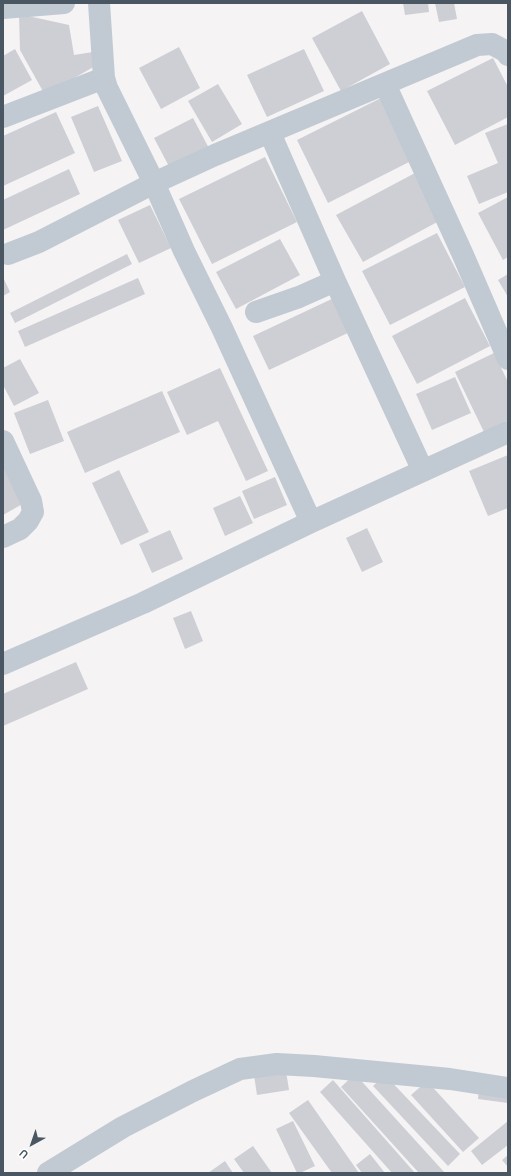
<!DOCTYPE html>
<style>
body{margin:0}
#map{position:relative;width:511px;height:1176px;overflow:hidden;background:#f5f3f3;font-family:Overpass,sans-serif}
canvas{display:block}
.frame{position:absolute;inset:0;border:4px solid #4a5661;pointer-events:none}
.north{position:absolute;left:12px;top:1124px;width:40px;height:40px;-webkit-text-stroke:3px #fff;paint-order:stroke;rotate:220deg;font-size:11px;font-weight:700;line-height:16px;text-align:center;color:#4a5661}
.north::after{content:'';display:block;margin:auto;width:14px;height:18px;background:#4a5661;clip-path:polygon(50% 0,100% 100%,50% 72%,0 100%)}
</style>
<div id="map">
<canvas width="511" height="1176"></canvas>
<div class="frame"></div>
<div class="north">U</div>
</div>
<script>
const context = document.querySelector('canvas').getContext('2d');
context.lineJoin = 'round';
function paint(path, color) { context.fillStyle = color; context.fill(path, 'evenodd'); }
const poly = rows => new Path2D(rows.map(r => 'M' + r).join(''));
function strokePath(path, color, width, dash) { context.strokeStyle = color; context.lineWidth = width; context.lineCap = dash ? 'butt' : 'round'; context.setLineDash(dash || []); context.stroke(path); }
paint(poly([
 [403,3,428,3,429,12,405,15],
 [435,3,454,3,457,19,439,22],
 [362,11,390,64,341,91,312,38],
 [19,14,69,25,74,55,93,52,95,66,45,95,20,50],
 [179,47,200,88,161,109,139,68],
 [15,49,32,80,3,96,3,56],
 [304,49,324,91,267,117,247,75],
 [493,58,508,87,508,117,455,145,427,91],
 [218,84,242,124,212,142,188,101],
 [381,98,413,160,328,203,297,140],
 [98,106,122,161,94,172,71,117],
 [56,112,75,153,3,186,3,136],
 [193,118,211,152,172,172,154,138],
 [508,124,508,192,479,204,467,176,498,163,485,133],
 [265,157,297,222,212,264,179,199],
 [69,169,80,194,3,230,3,200],
 [415,173,441,220,363,262,336,215],
 [508,197,508,257,503,260,478,213],
 [150,205,171,248,139,263,118,220],
 [437,233,465,287,390,325,362,271],
 [280,239,300,275,236,309,216,272],
 [127,254,132,264,15,323,10,313],
 [508,274,508,297,498,280],
 [3,277,10,292,3,296],
 [138,278,145,294,25,347,18,331],
 [336,297,352,331,269,370,253,336],
 [465,298,490,346,417,384,392,336],
 [494,353,508,382,508,420,484,432,455,372],
 [20,359,39,393,14,406,3,385,3,368],
 [220,368,268,471,246,481,218,421,187,435,167,392],
 [455,377,471,413,432,430,416,394],
 [162,391,180,432,85,473,67,432],
 [48,400,64,441,30,454,14,413],
 [508,455,508,508,488,516,469,471],
 [3,461,26,502,3,515],
 [119,470,149,532,121,545,92,483],
 [275,477,287,505,254,519,242,491],
 [240,496,253,523,225,536,213,508],
 [367,528,383,562,362,572,346,538],
 [170,530,183,559,152,573,139,544],
 [191,611,203,641,185,649,173,618],
 [76,662,88,689,3,726,3,694],
 [286,1071,289,1090,257,1095,254,1075],
 [355,1074,445,1173,419,1173,341,1087],
 [385,1075,460,1154,448,1166,373,1086],
 [333,1080,415,1173,392,1173,320,1092],
 [427,1081,479,1138,463,1152,411,1095],
 [479,1088,508,1091,508,1103,478,1099],
 [308,1100,359,1173,332,1173,289,1113],
 [293,1121,315,1166,300,1173,297,1173,276,1129],
 [508,1121,508,1145,482,1165,471,1151],
 [253,1146,272,1173,244,1173,234,1159],
 [370,1154,385,1173,362,1173,356,1165],
 [508,1155,508,1167,502,1160],
 [225,1161,233,1173,208,1173]
]), '#cdcfd5');
strokePath(poly([
 [99,3,104,78,107,88,154,183,184,251,222,328,311,522],
 [3,8,64,3],
 [385,84,463,255,508,359],
 [3,117,104,78],
 [270,133,335,281,423,471],
 [8,254,39,242,154,183,215,155,477,45,492,44,505,51,508,55],
 [256,312,299,297,335,281],
 [3,441,31,501,33,512,28,521,20,529,3,537],
 [3,664,143,603,311,522,508,432],
 [48,1173,123,1127,193,1091,240,1069,277,1064,314,1066,450,1079,508,1088]
]), '#c1cad2', 22);
</script>
